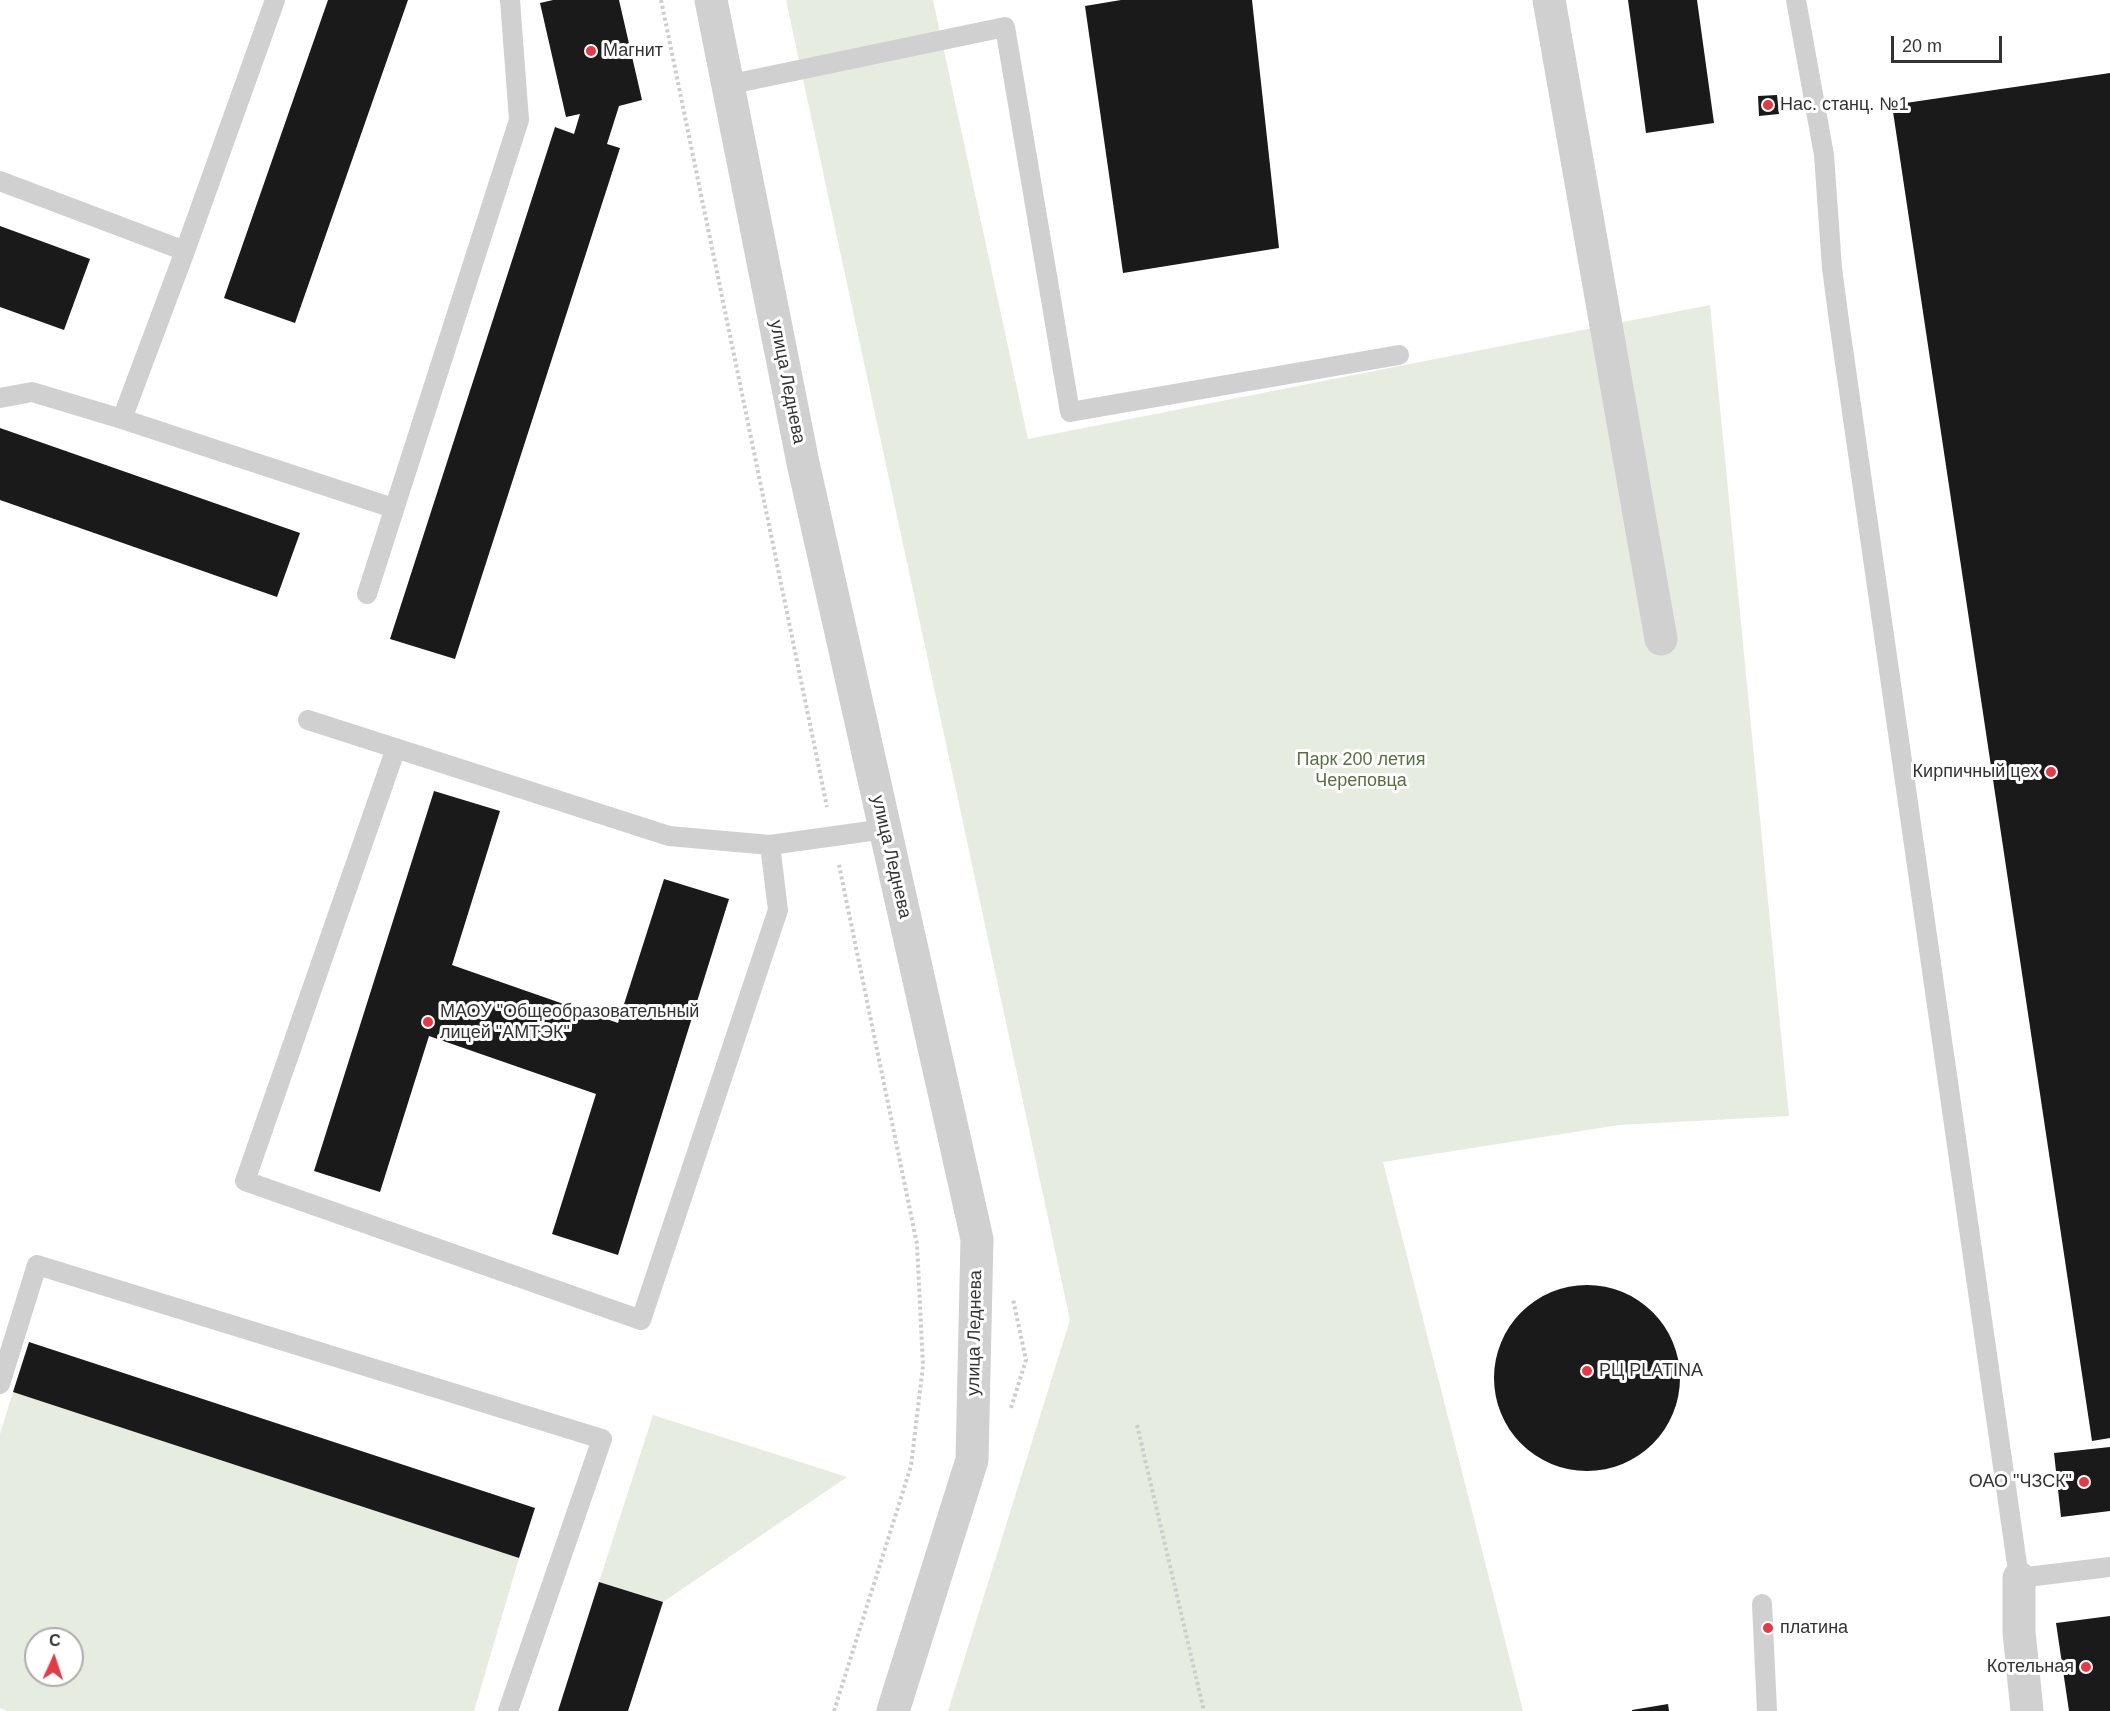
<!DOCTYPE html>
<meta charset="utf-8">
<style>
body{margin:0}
#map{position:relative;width:2110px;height:1711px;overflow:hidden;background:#fff;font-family:Helvetica,sans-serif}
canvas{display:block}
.north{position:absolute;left:24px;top:1627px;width:60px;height:60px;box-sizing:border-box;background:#fff;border:2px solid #adadad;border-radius:50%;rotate:3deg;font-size:16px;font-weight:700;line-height:24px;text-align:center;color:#333}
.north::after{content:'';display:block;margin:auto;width:21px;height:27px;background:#e63946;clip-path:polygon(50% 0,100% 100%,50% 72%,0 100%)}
.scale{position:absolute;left:1891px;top:36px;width:111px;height:27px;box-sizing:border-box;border:3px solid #333;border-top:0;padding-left:8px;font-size:18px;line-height:21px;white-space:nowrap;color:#333;-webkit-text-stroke:4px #fff;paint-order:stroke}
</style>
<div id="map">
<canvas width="2110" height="1711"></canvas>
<div class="north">С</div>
<div class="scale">20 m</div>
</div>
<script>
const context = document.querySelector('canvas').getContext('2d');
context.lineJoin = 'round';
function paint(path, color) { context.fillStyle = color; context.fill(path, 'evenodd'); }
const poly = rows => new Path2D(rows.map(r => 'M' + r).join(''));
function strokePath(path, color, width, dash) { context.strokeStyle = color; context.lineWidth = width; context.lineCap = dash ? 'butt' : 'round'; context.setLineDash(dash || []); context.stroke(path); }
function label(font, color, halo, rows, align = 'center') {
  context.font = font + ' Helvetica,sans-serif'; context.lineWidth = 6; context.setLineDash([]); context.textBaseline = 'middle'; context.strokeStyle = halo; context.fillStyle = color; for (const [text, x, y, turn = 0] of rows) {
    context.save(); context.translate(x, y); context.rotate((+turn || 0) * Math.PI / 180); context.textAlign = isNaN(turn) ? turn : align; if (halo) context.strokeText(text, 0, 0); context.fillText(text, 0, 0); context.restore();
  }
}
paint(poly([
 [786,0,933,0,1028,439,1710,305,1789,1116,1619,1125,1383,1162,1523,1711,948,1711,1070,1320],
 [13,1392,519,1558,474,1711,7,1711,0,1708,0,1434],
 [36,1639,72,1639,72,1675,36,1675],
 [653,1415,847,1477,663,1602,599,1582]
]), '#e6ecdf');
paint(poly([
 [328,0,408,0,295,323,224,298],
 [553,0,619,0,642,100,619,106,607,144,620,148,455,659,390,639,555,127,574,134,580,114,566,117,540,3],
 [1121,0,1252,0,1279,248,1123,273,1085,6],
 [1628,0,1697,0,1714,123,1646,133],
 [2110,73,2110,1438,2092,1441,1892,105],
 [1777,95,1779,114,1759,116,1758,96],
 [0,226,90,259,64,330,0,307],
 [0,428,300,533,277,597,0,500],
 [434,791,500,811,452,965,618,1023,664,879,729,899,618,1255,552,1234,596,1094,429,1036,380,1192,314,1171],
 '1494 1378a93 93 0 1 1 186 0a93 93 0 1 1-186 0Z',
 [29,1342,535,1508,519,1558,13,1392],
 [2110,1447,2110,1511,2061,1517,2054,1453],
 [599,1582,663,1602,628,1711,558,1711],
 [2110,1616,2110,1711,2069,1711,2056,1623],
 [1668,1704,1669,1711,1632,1711,1632,1710]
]), '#1a1a1a');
strokePath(poly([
 [661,0,827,807],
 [1011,1408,1026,1360,1013,1299],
 [1137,1425,1204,1711],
 [834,1711,911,1466,923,1366,917,1244,839,865]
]), '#cdcdcd', 4, [3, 3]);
strokePath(poly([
 [1796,0,1824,155,1832,268,1839,321,2019,1578,2110,1567],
 [727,85,1005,27,1070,412,1399,355],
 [0,181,185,251],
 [0,398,32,392,122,419,393,508],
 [122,419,185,251,275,0],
 [367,594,519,120,510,0],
 [308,720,669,836,770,845,885,829],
 [396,748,245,1181,641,1320,778,910,770,845],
 [0,1384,37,1265,602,1439,508,1711],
 [1762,1604,1767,1711]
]), '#d0d0d0', 20);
strokePath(poly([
 [1549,0,1661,639],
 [2019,1578,2019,1632,2027,1711]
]), '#d0d0d0', 33);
strokePath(poly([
 [711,0,803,463,977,1239,972,1460,893,1711]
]), '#d0d0d0', 33);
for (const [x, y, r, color] of [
 [591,51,6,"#e63946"],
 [1768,105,6,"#e63946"],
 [2051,772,6,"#e63946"],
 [428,1022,6,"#e63946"],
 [1587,1371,6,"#e63946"],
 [2084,1482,6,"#e63946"],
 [1768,1628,6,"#e63946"],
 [2086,1667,6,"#e63946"]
]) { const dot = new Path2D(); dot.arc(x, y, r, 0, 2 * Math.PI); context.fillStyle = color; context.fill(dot); strokePath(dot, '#fff', 2); }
label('18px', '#333', '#fff', [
 ["Магнит",603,51],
 ["Нас. станц. №1",1780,105],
 ["Кирпичный цех",2039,772,"right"],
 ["МАОУ \"Общеобразовательный",440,1012],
 ["лицей \"АМТЭК\"",440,1033],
 ["РЦ PLATINA",1599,1371],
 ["ОАО \"ЧЗСК\"",2072,1482,"right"],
 ["платина",1780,1628],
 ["Котельная",2074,1667,"right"]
], 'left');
label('18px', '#333', '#fff', [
 ["улица Леднева",787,382,79],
 ["улица Леднева",891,857,77],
 ["улица Леднева",975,1333,-89]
]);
label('18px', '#56703f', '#fff', [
 ["Парк 200 летия",1361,760],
 ["Череповца",1361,781]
]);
</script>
